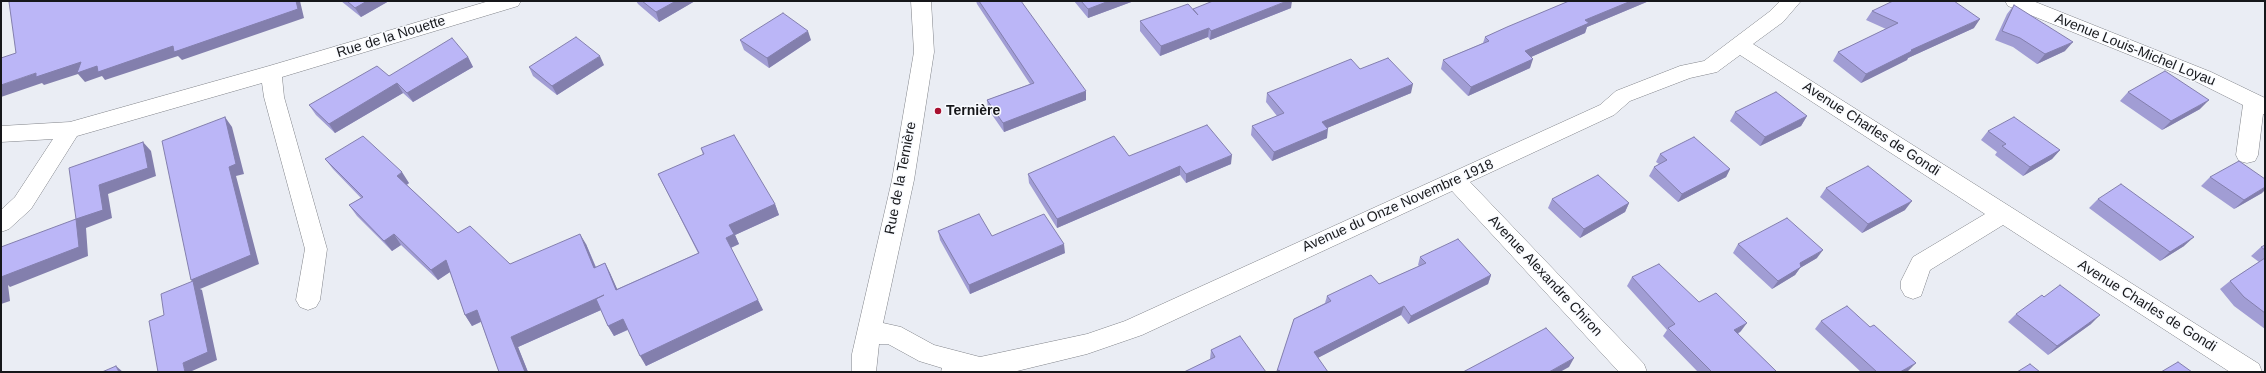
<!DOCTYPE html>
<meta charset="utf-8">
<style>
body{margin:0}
#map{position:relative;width:2266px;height:373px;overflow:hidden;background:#eaedf4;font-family:Helvetica,sans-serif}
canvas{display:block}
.frame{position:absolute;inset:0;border:2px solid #16171a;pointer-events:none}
</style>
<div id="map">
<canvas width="2266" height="373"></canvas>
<div class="frame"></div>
</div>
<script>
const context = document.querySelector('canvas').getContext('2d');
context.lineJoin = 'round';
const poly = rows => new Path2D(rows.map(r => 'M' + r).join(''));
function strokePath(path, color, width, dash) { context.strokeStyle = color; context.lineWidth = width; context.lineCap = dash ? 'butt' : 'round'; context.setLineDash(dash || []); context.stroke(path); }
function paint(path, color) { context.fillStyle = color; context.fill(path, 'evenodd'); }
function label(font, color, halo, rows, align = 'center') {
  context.font = font + ' Helvetica,sans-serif'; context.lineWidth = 3; context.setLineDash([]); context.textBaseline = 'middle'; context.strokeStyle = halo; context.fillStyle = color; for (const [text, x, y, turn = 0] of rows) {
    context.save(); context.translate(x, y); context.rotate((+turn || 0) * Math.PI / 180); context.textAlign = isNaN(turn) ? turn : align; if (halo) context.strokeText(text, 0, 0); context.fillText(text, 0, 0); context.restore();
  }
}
const street = poly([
 [489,1,521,1,518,6,282,77,284,97,327,249,320,300,316,307,308,310,300,307,296,300,305,249,264,97,262,83,77,136,31,209,9,229,1,232,1,210,15,197,53,139,1,142,1,126,70,122,269,66,489,1],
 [911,1,931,1,934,52,914,180,883,323,901,327,934,345,980,357,1087,334,1125,321,1600,105,1616,91,1680,66,1704,61,1769,12,1780,1,1801,1,1783,22,1753,44,2259,364,2262,372,2230,372,2003,225,1930,270,1921,296,1913,299,1905,296,1901,289,1901,281,1913,257,1985,214,1740,55,1717,72,1690,78,1630,101,1614,115,1470,182,1644,364,1647,372,1619,372,1452,191,1142,335,1087,354,1013,372,941,372,942,368,919,361,888,344,879,344,876,372,852,372,852,354,892,180,914,52,911,1],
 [2005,1,2033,1,2211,72,2265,98,2265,115,2263,114,2258,155,2255,161,2247,163,2239,161,2236,155,2243,105,2197,82,2008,6,2005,1]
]);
strokePath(street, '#808389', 1);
paint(street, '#fff');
paint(poly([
 [341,1,389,1,361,17],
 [636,1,695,1,659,22,638,4],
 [976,1,1021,1,1086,100,1004,132,988,109,987,100,1030,84,977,4],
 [1074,1,1134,1,1088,18],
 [1569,1,1649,1,1587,27,1585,33,1531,57,1530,68,1468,96,1441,69,1443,60,1483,43,1485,37],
 [2014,5,2065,51,2037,64,2013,47,1995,40,2007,14],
 [1291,8,1210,40,1208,37,1160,56,1140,31,1140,21,1193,9],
 [1872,11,1974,28,1908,58,1907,60,1861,83,1833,61,1838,52,1886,29,1866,20],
 [740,40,811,40,769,68,744,50],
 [468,57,473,67,413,102,403,93,335,133,316,115,309,105,389,76],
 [604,65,557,95,533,76,529,67],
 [1360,69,1411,93,1327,128,1327,138,1272,161,1251,135,1252,126,1277,116,1266,102,1267,93],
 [2128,92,2200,109,2162,130,2120,101],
 [1735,112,1807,116,1801,126,1760,146,1730,121],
 [1988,131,2060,150,2052,159,2023,176,1995,155,1997,152,1981,140],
 [701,148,775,204,779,215,735,235,739,244,731,248,763,310,646,366,628,330,614,336,608,326,601,310,518,347,528,372,499,372,481,322,472,326,465,315,450,272,438,280,401,245,392,251,357,216,349,205,361,198,333,169,325,159,409,183,407,185,458,233,510,264,586,244,596,267,605,263,610,273,617,289,698,253,663,184,658,174,703,155],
 [1660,154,1730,169,1726,177,1678,202,1649,176,1654,167,1659,164,1656,162],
 [1129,156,1231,164,1186,183,1180,175,1057,228,1029,183,1028,174],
 [2210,177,2262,193,2234,209,2201,186],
 [1826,188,1905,210,1862,233,1820,197],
 [1552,199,1629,203,1625,212,1580,238,1548,208],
 [2098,199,2184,246,2160,261,2089,208],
 [938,231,992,236,1065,253,970,294,940,240],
 [1738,244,1817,258,1800,268,1795,275,1772,289,1733,253],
 [2265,245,2265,329,2234,306,2220,289,2230,281,2259,262,2251,256,2261,247],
 [1420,257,1491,275,1488,284,1408,324,1401,315,1317,358,1328,372,1277,372,1294,319,1325,303,1327,296,1379,284,1419,266,1418,265],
 [1632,277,1699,302,1741,331,1738,334,1777,372,1698,372,1663,336,1667,330,1627,286],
 [2016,314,2091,324,2048,355,2008,322],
 [1821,321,1908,371,1907,372,1861,372,1815,329],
 [1211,350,1266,372,1210,359]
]), '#a19dd4');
paint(poly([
 [296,1,300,1,304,18,182,60,178,56,105,80,102,76,85,82,78,74,44,85,42,83,1,97,1,85,36,73,81,62],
 [367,1,389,1,361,17,355,8],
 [676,1,695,1,659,22,656,12],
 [1109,1,1134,1,1088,18,1088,9],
 [1287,1,1292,1,1291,8,1210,40,1211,31],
 [1631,1,1649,1,1587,27,1585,33,1522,61,1525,51,1585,20],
 [1980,19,1974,28,1908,58,1907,60,1861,83,1866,74,1911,50],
 [1209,28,1208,37,1160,56,1161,46],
 [808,31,811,40,769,68,767,58],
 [2073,42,2065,51,2037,64,2045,54],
 [600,56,604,65,557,95,552,86],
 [468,57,473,67,413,102,407,93],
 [1533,59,1530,68,1468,96,1471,87],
 [397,83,403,93,335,133,329,124],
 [1413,84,1411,93,1320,131,1322,122],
 [1086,91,1086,100,1004,132,1003,123],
 [2209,100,2200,109,2162,130,2171,121],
 [1807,116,1801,126,1760,146,1765,137],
 [225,117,232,127,244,174,236,176,259,264,200,289,202,290,217,360,192,371,193,372,185,372,183,363,193,282,191,280,229,167],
 [1328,129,1327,138,1272,161,1274,152],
 [143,142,151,151,156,176,108,194,112,218,86,228,88,256,10,287,8,285,10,301,1,304,1,268,76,219,99,185],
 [2060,150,2052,159,2023,176,2030,167],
 [1232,155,1231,164,1186,183,1186,174],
 [1180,166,1180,175,1057,228,1057,219],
 [1730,169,1726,177,1678,202,1682,194],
 [402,172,409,183,404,186,397,176],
 [2265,187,2265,190,2262,193,2234,209,2244,200],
 [1912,201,1905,210,1862,233,1868,224],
 [1629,203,1625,212,1580,238,1584,229],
 [775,204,779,215,735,235,739,244,730,248,726,238,729,225],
 [394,234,401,245,392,251,384,241],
 [580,234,586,244,600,278,594,268],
 [2194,237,2184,246,2160,261,2170,252],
 [1064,244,1065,253,970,294,969,285],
 [1823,250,1817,258,1800,268,1795,275,1772,289,1778,281,1800,263],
 [446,260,453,270,438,280,431,270],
 [605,263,610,273,622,300,616,290],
 [1491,275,1488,284,1408,324,1411,316],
 [604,295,610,306,518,347,528,372,525,372,511,337],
 [758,300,763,310,646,366,640,356],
 [1404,306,1401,315,1312,361,1314,352],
 [477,310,484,320,472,326,465,315],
 [2100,315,2091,324,2048,355,2057,346],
 [623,319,629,329,614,336,608,326],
 [1747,323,1741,331,1728,339,1734,330],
 [1574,358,1569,367,1560,372,1549,372],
 [1916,363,1907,372,1900,372],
 [116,366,123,372,119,372]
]), '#837fad');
const building = poly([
 [12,1,296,1,298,9,174,52,173,46,98,72,97,66,77,73,81,62,36,77,36,73,1,85,1,58,16,53,9,2,12,1],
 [347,1,367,1,355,8,347,1],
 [642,1,676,1,656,12,642,1],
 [979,1,1021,1,1086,91,1003,123,987,100,1034,83,979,1],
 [1081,1,1109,1,1088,9,1081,1],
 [1213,1,1287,1,1211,31,1209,28,1161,46,1140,21,1188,4,1198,15,1193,9,1213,1],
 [1569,1,1631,1,1585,20,1589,23,1525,51,1533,59,1471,87,1443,60,1489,41,1485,37,1507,27,1569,1],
 [1893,1,1954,1,1980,19,1911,50,1912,51,1866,74,1838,52,1898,23,1872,11,1893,1],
 [2014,5,2073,42,2045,54,2020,38,2002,31,2014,5],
 [783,13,808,31,767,58,740,40,783,13],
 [576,37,600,56,552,86,529,67,576,37],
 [452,38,468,57,407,93,397,83,329,124,309,105,377,66,389,76,452,38],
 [1388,58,1413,84,1322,122,1328,129,1274,152,1252,126,1284,113,1267,93,1351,59,1360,69,1388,58],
 [2165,71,2209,100,2171,121,2128,92,2165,71],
 [1776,92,1807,116,1765,137,1735,112,1776,92],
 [225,117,236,164,229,167,251,255,191,280,162,141,225,117],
 [2014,117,2060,150,2030,167,2002,146,2006,144,1988,131,2014,117],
 [1207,125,1232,155,1186,174,1180,166,1057,219,1028,174,1114,136,1129,156,1207,125],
 [734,135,775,204,729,225,734,234,726,238,758,300,640,356,623,319,608,326,596,299,604,295,511,337,525,372,499,372,477,310,465,315,446,260,431,270,394,234,384,241,349,205,363,197,325,159,363,136,402,172,397,176,458,233,470,226,510,264,580,234,594,268,605,263,616,290,699,253,658,174,704,154,701,148,734,135],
 [1694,137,1730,169,1682,194,1654,167,1667,160,1660,154,1694,137],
 [143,142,148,168,99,185,103,210,76,219,79,247,1,277,1,247,76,219,69,168,143,142],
 [2239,161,2265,179,2265,187,2244,200,2210,177,2239,161],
 [1868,166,1912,201,1868,224,1826,188,1868,166],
 [1598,175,1629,203,1584,229,1552,199,1598,175],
 [2121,184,2194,237,2170,252,2098,199,2121,184],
 [979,214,992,236,1044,214,1064,244,969,285,938,231,979,214],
 [1787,218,1823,250,1800,263,1801,267,1778,281,1738,244,1787,218],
 [1458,239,1491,275,1411,316,1404,306,1314,352,1328,372,1280,372,1279,370,1277,371,1294,319,1331,301,1327,296,1371,275,1379,284,1426,263,1420,257,1458,239],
 [2265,245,2265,250,2261,247,2265,245],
 [2265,258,2265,313,2244,297,2230,281,2265,258],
 [1659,264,1699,302,1716,293,1747,323,1734,330,1777,372,1712,372,1668,328,1675,324,1632,277,1659,264],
 [193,281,208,352,183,363,185,372,158,372,149,321,164,315,161,294,193,281],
 [2060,285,2100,315,2057,346,2016,314,2042,295,2044,297,2060,285],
 [1847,306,1870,327,1874,325,1916,363,1900,372,1877,372,1821,321,1847,306],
 [1546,328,1574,358,1549,372,1463,372,1546,328],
 [1240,336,1266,372,1184,372,1215,357,1211,350,1240,336],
 [2178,362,2192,372,2161,372,2178,362],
 [2030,364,2040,372,2017,372,2030,364],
 [116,366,119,372,102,372,116,366]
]);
paint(building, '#bbb6f7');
strokePath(building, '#837fad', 1);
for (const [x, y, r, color] of [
 [938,111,4,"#a8102f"]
]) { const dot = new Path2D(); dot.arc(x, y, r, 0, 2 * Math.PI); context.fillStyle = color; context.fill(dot); strokePath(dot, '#f9fbff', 1.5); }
label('14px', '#16171a', '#f9fbff', [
 ["Rue de la Nouette",391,37,-17],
 ["Avenue Louis-Michel Loyau",2135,50,22],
 ["Avenue Charles de Gondi",1871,129,33],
 ["Rue de la Ternière",901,178,-79],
 ["Avenue du Onze Novembre 1918",1398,206,-24],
 ["Avenue Alexandre Chiron",1545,276,47],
 ["Avenue Charles de Gondi",2147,306,32]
]);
label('bold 14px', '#16171a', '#f9fbff', [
 ["Ternière",946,111]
], 'left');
</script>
